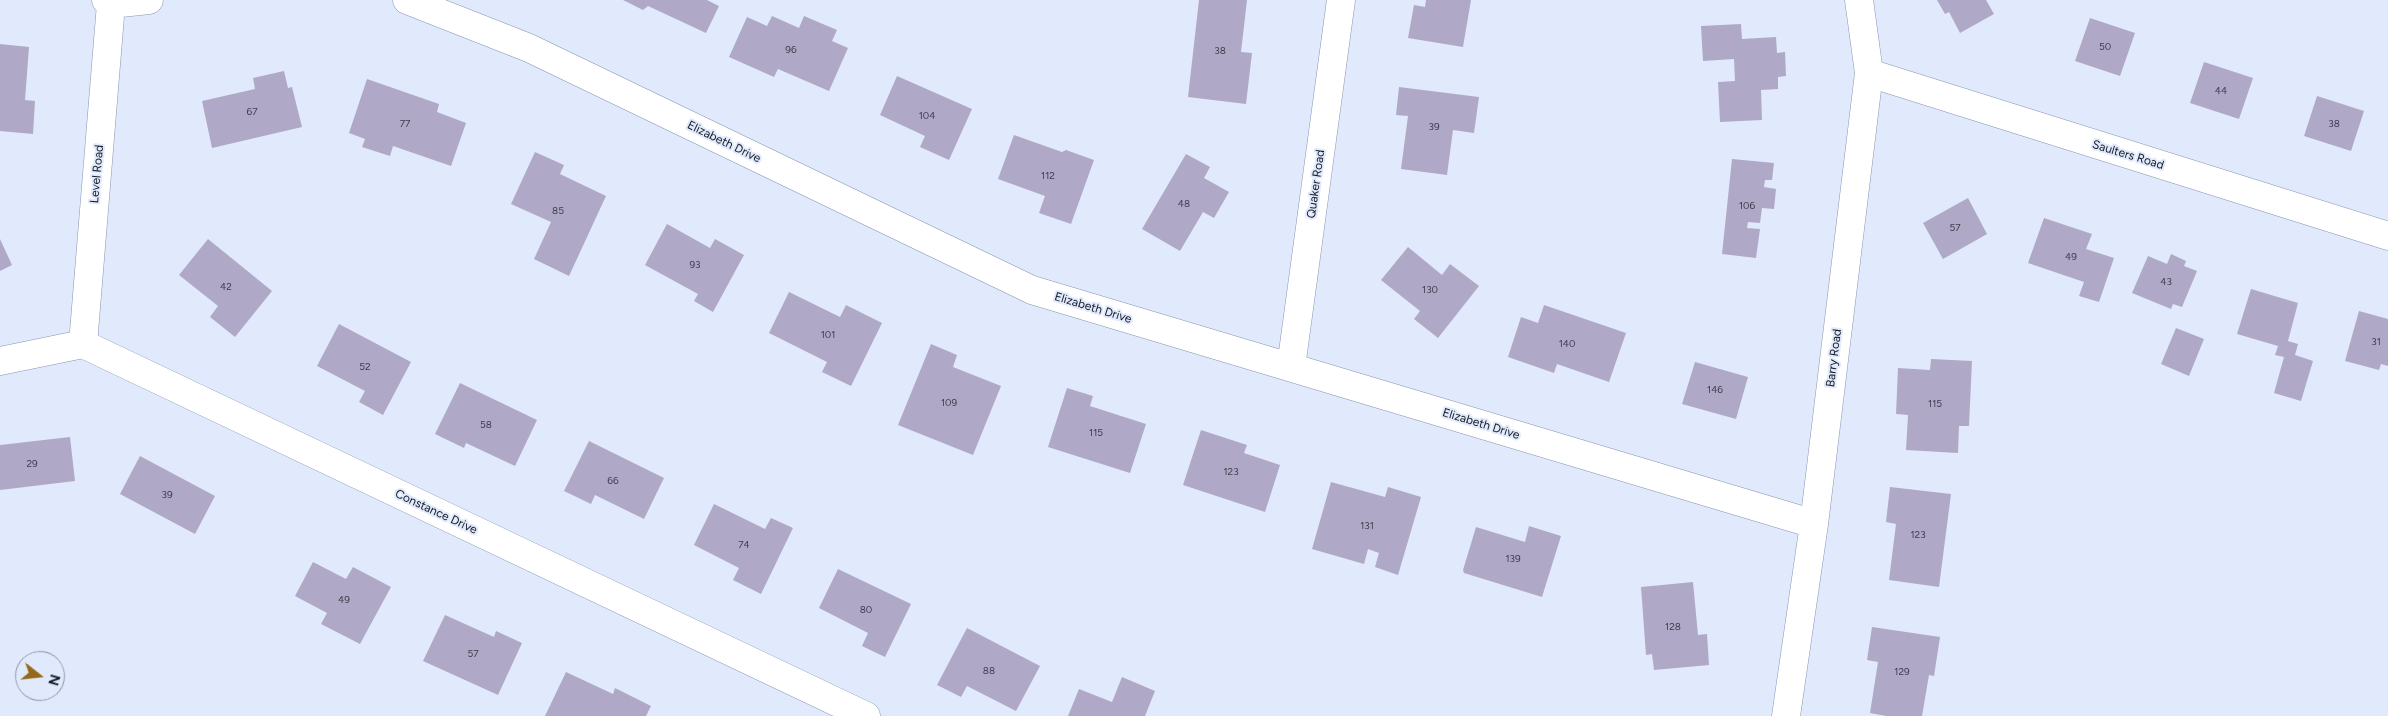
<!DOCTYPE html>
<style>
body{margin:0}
#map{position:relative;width:2388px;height:716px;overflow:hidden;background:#e0eafc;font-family:Figtree,sans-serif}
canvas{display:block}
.north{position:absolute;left:15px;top:651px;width:50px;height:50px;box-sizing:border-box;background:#e0eafc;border:1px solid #8f97a6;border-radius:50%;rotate:106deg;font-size:14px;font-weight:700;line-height:20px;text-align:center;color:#151a25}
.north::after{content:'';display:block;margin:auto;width:18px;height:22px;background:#966817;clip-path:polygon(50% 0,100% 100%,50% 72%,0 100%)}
</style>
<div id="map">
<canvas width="2388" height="716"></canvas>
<div class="north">N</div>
</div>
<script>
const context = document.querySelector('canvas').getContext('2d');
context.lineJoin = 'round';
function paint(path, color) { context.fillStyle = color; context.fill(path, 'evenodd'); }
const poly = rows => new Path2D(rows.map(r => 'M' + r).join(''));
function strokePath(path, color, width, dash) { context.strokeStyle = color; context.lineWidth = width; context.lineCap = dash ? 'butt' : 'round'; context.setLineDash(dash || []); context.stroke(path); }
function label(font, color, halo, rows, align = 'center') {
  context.font = font + ' Figtree,sans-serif'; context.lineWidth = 4; context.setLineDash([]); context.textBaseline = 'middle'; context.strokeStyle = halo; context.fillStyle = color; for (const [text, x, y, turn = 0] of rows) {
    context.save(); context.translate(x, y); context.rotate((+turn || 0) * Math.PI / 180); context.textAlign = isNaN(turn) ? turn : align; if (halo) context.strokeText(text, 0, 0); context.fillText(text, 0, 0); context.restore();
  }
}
paint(poly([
 [623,0,707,0,719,6,706,33,648,6,643,10],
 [1199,0,1247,0,1241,52,1252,53,1246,104,1188,97],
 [1426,0,1471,0,1463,47,1408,38,1414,5,1425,7],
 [1937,0,1986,0,1994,14,1960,33,1949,12,1945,14],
 [772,16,799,28,804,16,837,30,832,41,848,48,829,91,778,69,774,77,729,57,747,17,767,26],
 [2090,18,2135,33,2120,76,2075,61],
 [1741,24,1742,39,1776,37,1777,53,1785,52,1786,76,1778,77,1778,89,1761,90,1762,120,1720,122,1718,82,1735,81,1734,59,1703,61,1701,26],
 [0,44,29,47,25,100,35,101,33,134,0,131],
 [2204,62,2253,78,2239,119,2190,103],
 [284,71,288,88,292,87,302,127,212,148,202,101,255,89,253,78],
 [897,76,972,109,949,160,920,147,925,136,880,115],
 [367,79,439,104,437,112,466,123,451,166,393,146,390,156,362,147,365,139,349,133],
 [1399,87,1479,97,1474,133,1453,130,1447,175,1401,169,1408,116,1396,115],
 [2317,96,2364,111,2351,151,2304,136],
 [1014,135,1062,152,1066,150,1094,160,1071,224,1039,213,1045,196,998,179],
 [535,152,564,165,560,174,606,196,569,276,534,259,551,222,511,204],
 [1186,154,1210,167,1204,178,1229,192,1214,218,1203,212,1180,251,1142,229],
 [1732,159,1774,163,1772,180,1765,180,1764,187,1776,189,1774,209,1762,208,1760,223,1748,222,1747,228,1760,229,1756,258,1722,254],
 [1968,198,1987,234,1943,259,1923,223],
 [2044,218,2092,234,2086,249,2114,258,2099,302,2079,296,2084,282,2028,263],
 [667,224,710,248,715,239,744,255,713,312,694,301,698,294,645,265],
 [0,239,12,265,0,271],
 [208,239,272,291,235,337,210,317,218,306,179,275],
 [1408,247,1442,275,1450,264,1479,286,1438,338,1414,319,1420,311,1381,280],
 [2171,254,2186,261,2184,266,2197,271,2182,307,2173,304,2171,309,2132,293,2148,256,2167,264],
 [2251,289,2298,303,2288,341,2298,344,2295,355,2313,361,2301,401,2274,393,2284,357,2275,355,2278,346,2237,334],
 [789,292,840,317,846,305,882,323,851,386,822,372,827,362,769,333],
 [1544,305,1626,333,1609,382,1557,364,1554,373,1508,357,1521,317,1538,323],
 [2359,311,2388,319,2388,366,2381,364,2379,370,2345,361],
 [339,324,411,362,383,415,359,402,365,391,317,366],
 [2176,328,2204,339,2189,376,2161,364],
 [931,344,957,355,953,367,1001,386,973,455,898,425],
 [1931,359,1972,361,1969,426,1959,426,1958,453,1906,450,1908,415,1896,414,1898,368,1930,370],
 [1695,362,1748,377,1736,419,1682,404],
 [460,383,537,420,515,466,466,443,464,448,435,434],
 [1067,388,1093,396,1090,406,1146,424,1130,473,1048,447],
 [1201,430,1247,445,1244,453,1280,465,1265,512,1183,485],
 [70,437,75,481,0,490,0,445],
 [589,441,664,478,644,519,595,495,591,504,564,491],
 [140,456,215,496,195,534,120,494],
 [1331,482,1385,497,1388,487,1421,497,1398,575,1375,567,1379,553,1368,549,1364,564,1312,549],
 [1890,487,1951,494,1939,587,1889,580,1896,524,1886,522],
 [714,504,765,529,771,518,793,528,761,594,733,580,739,568,694,545],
 [1529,526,1561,536,1542,597,1464,573,1463,570,1476,527,1525,542],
 [313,562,346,579,353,567,391,587,360,644,321,624,327,613,295,596],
 [838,569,911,604,885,657,862,646,868,633,819,608],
 [1693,582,1698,635,1707,634,1709,665,1654,670,1652,654,1646,655,1641,587],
 [445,615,494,637,496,631,522,643,498,695,423,661],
 [1872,627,1940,637,1934,676,1929,675,1922,716,1886,716,1870,713,1878,662,1867,660],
 [967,628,1040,666,1016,711,967,686,961,697,937,685],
 [566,672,613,694,615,688,651,706,646,716,545,716],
 [1122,677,1155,691,1145,716,1068,716,1079,689,1112,702]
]), '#b0a8c7');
const minor = poly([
 [106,0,111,4,149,0],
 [407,0,529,48,1032,290,1814,524],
 [1869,73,2388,236],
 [83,344,111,4],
 [0,361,83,344,866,716],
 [1291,367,1341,0],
 [1786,716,1814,524,1869,73,1859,0]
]);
strokePath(minor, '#8795b1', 29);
strokePath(minor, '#fff', 28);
label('10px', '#3c3e4e', null, [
 ["50",2105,47],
 ["96",791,50],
 ["38",1220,51],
 ["44",2221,91],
 ["67",252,112],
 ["104",927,116],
 ["77",405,124],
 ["38",2334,124],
 ["39",1434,127],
 ["112",1048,176],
 ["48",1184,204],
 ["106",1747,206],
 ["85",558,211],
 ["57",1955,228],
 ["49",2071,257],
 ["93",695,265],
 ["43",2166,282],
 ["42",226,287],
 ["130",1430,290],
 ["101",828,335],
 ["31",2376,342],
 ["140",1567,344],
 ["52",365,367],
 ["146",1715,390],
 ["109",949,403],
 ["115",1935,404],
 ["58",486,425],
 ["115",1096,433],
 ["29",32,464],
 ["123",1231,472],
 ["66",613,481],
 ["39",167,495],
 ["131",1367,526],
 ["123",1918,535],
 ["74",744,545],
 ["139",1513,559],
 ["49",344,600],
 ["80",866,610],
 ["128",1673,627],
 ["57",473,654],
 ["88",989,671],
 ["129",1902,672]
]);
label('12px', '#151a25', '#e0eafc', [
 ["Elizabeth Drive",724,142,26],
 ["Saulters Road",2128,155,17],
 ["Level Road",97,174,-85],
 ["Quaker Road",1316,184,-82],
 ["Elizabeth Drive",1093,308,17],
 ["Barry Road",1834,358,-83],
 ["Elizabeth Drive",1481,424,17],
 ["Constance Drive",436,512,25]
]);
</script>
